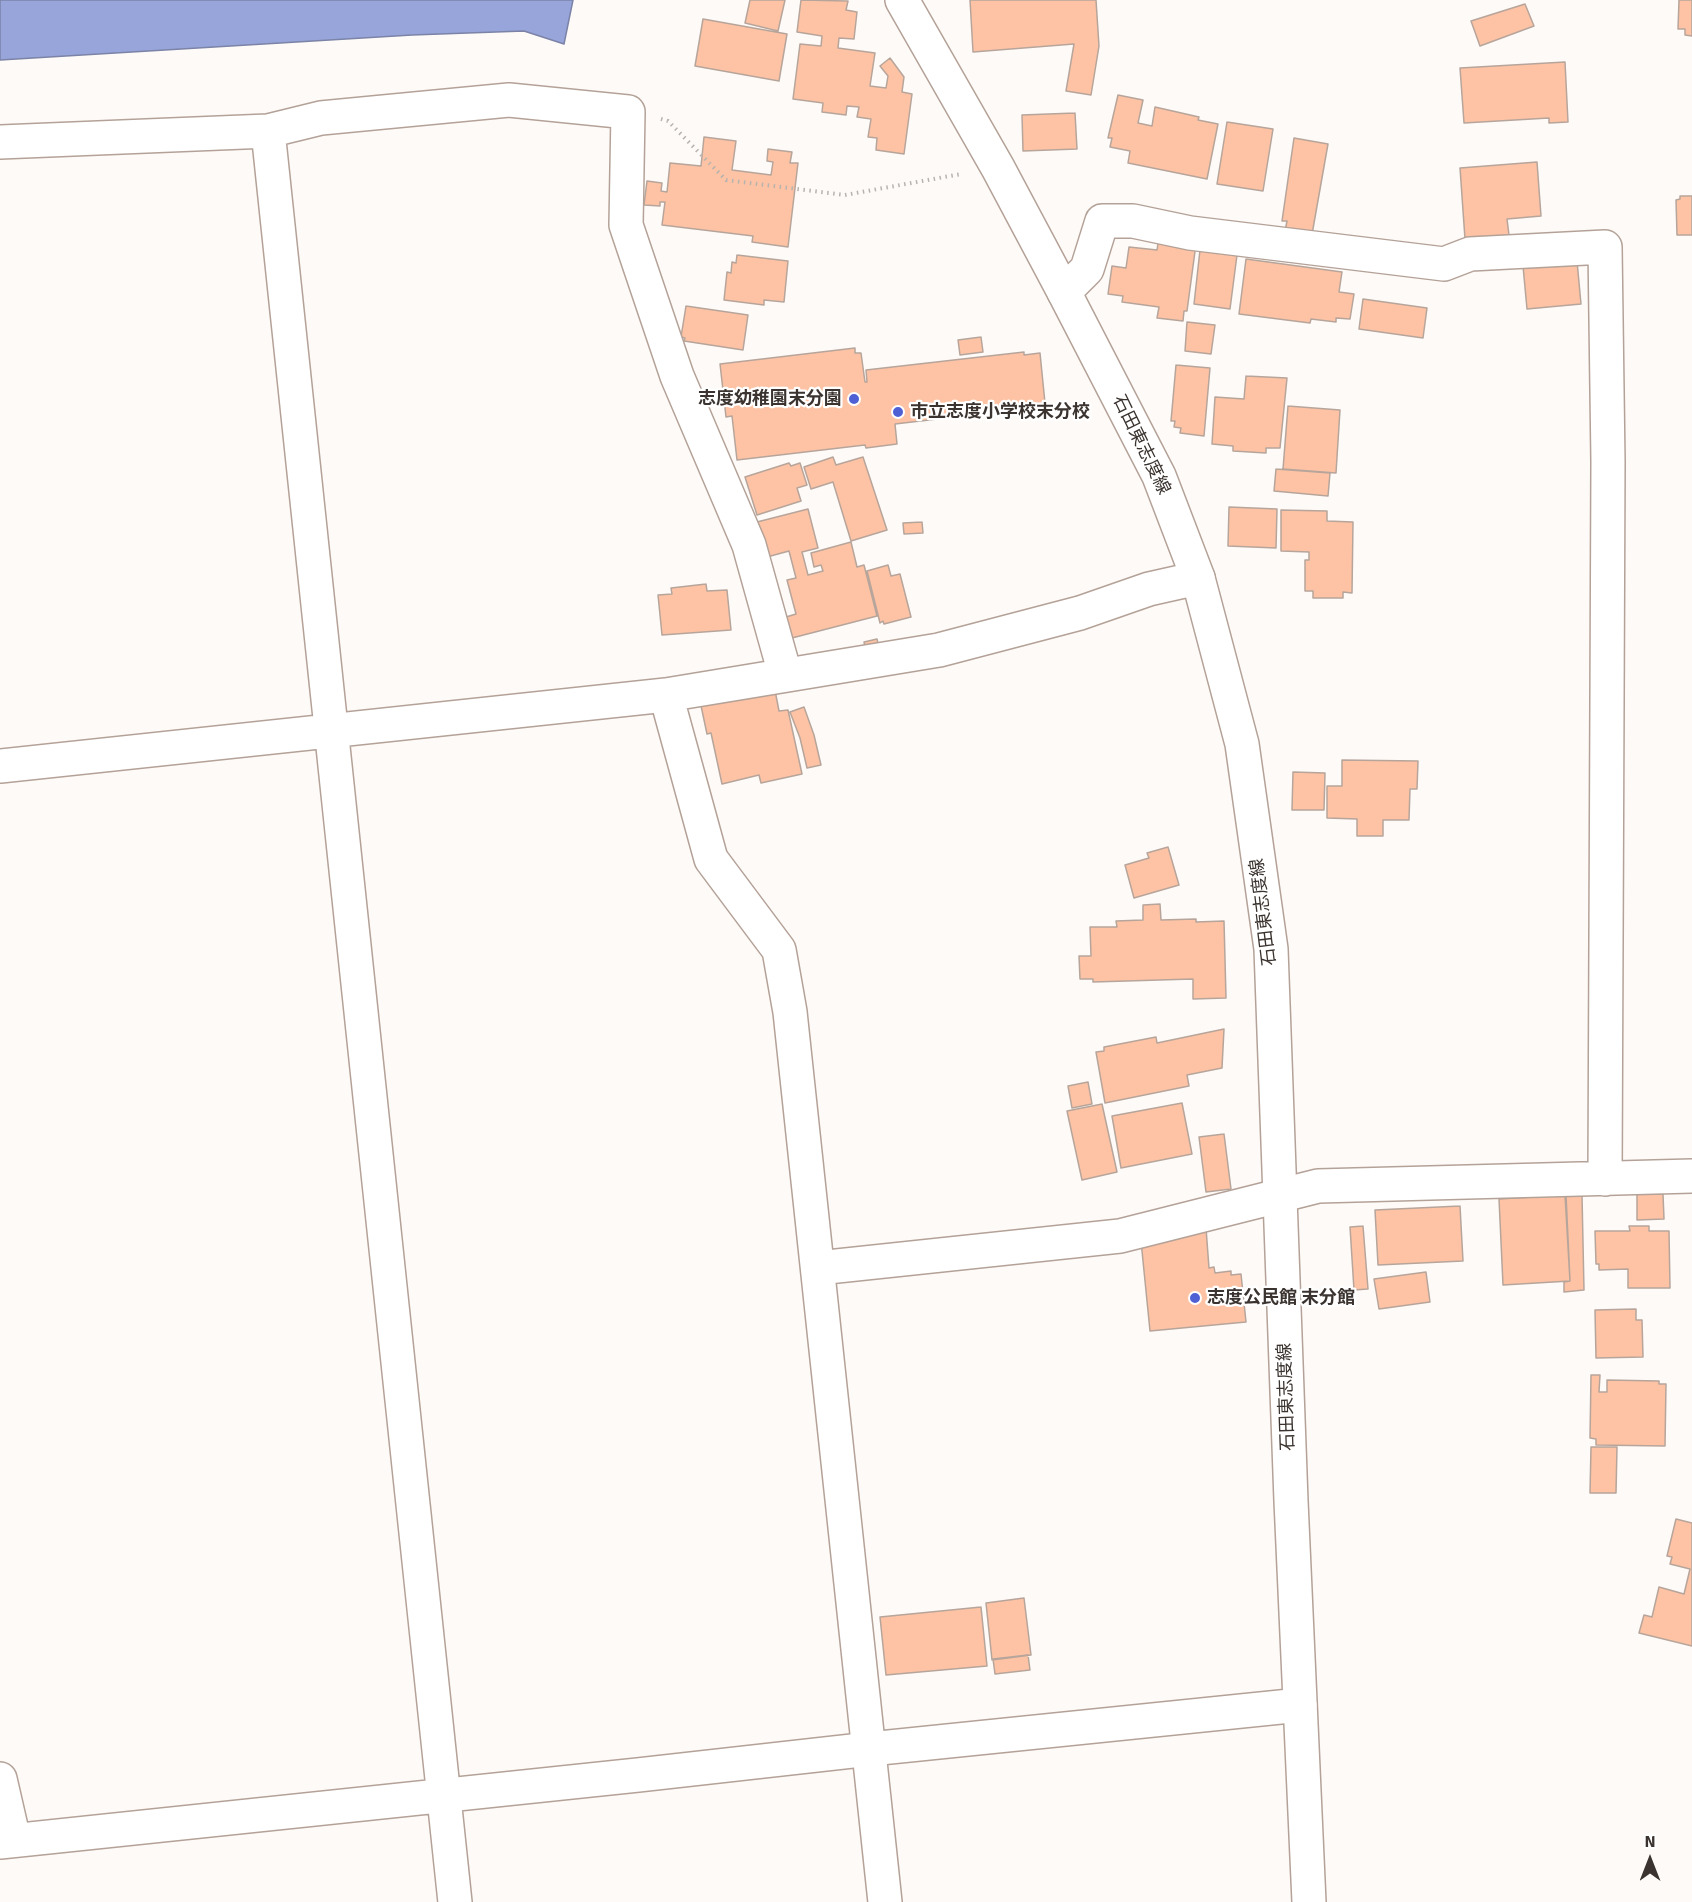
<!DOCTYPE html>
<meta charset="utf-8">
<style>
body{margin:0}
#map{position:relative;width:1692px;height:1902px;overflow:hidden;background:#fefaf7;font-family:Signika,sans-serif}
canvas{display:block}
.north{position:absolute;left:1620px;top:1830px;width:60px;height:60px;-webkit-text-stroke:4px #fff;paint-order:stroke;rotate:0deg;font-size:16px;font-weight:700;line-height:24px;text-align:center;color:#3a332f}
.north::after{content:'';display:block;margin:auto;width:21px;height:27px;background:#3a332f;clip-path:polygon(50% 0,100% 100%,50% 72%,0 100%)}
</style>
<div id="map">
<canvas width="1692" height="1902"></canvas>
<div class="north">N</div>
</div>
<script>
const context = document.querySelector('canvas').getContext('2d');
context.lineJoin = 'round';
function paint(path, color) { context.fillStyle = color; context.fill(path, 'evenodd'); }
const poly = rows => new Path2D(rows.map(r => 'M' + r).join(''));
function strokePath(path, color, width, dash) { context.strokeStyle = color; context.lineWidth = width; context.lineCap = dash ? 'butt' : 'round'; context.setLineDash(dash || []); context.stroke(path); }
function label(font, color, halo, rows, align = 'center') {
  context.font = font + ' Signika,"Noto Sans JP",sans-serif'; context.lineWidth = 4.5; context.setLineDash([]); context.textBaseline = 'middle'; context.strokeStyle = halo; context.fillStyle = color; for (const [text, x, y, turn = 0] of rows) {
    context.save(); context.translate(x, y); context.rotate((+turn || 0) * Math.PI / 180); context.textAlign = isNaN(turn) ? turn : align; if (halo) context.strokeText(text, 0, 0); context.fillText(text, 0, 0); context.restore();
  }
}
const water = poly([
 [0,0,573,0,564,44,524,31,412,35,0,60,0,0]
]);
paint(water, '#97a5da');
strokePath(water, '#7b83a7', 1.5);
const building = poly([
 [750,0,785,0,778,31,745,23,750,0],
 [801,0,848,1,846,10,857,12,854,39,839,38,838,48,875,53,870,86,886,88,888,76,880,66,890,58,904,77,902,92,912,94,904,154,876,150,877,138,868,137,871,119,857,117,859,107,847,106,846,115,822,112,823,103,793,99,800,44,821,46,822,36,797,32,801,0],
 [970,0,1096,0,1099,46,1091,95,1066,91,1074,44,973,52,970,0],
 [1679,0,1692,0,1692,36,1685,35,1685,29,1678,29,1679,0],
 [1525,4,1534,26,1480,46,1471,21,1525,4],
 [703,19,787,34,779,81,695,66,703,19],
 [1565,62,1568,122,1549,123,1549,118,1464,123,1460,68,1565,62],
 [1118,95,1143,100,1138,123,1152,126,1155,107,1199,117,1198,120,1218,124,1207,179,1128,163,1130,151,1110,147,1112,138,1108,138,1118,95],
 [1075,113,1077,149,1023,151,1022,115,1075,113],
 [1227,122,1273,129,1263,191,1217,184,1227,122],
 [704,137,736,141,732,170,771,175,773,162,767,161,768,149,792,152,790,163,798,163,788,247,752,242,753,236,662,225,665,202,660,202,660,206,644,205,647,181,662,183,661,191,667,192,670,163,701,166,704,137],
 [1294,138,1328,144,1311,240,1284,236,1287,221,1282,221,1294,138],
 [1537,162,1541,216,1507,219,1509,235,1465,239,1460,168,1537,162],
 [1680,196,1692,196,1692,235,1677,235,1676,200,1680,199,1680,196],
 [1159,237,1196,244,1187,311,1184,311,1183,321,1157,318,1159,307,1122,302,1123,296,1108,294,1112,266,1126,268,1129,247,1157,250,1159,237],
 [1200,250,1237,255,1230,309,1194,304,1200,250],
 [737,255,788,261,784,302,764,300,764,305,724,300,727,272,731,273,732,262,736,263,737,255],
 [1246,259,1342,272,1339,292,1354,294,1350,319,1336,318,1336,322,1311,319,1310,323,1239,314,1246,259],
 [1577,261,1581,304,1527,309,1523,266,1577,261],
 [1363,299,1427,308,1423,338,1359,329,1363,299],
 [686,306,748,315,743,350,684,341,685,338,681,337,686,306],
 [1187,322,1215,325,1211,354,1185,351,1187,322],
 [981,337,983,352,960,355,958,340,981,337],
 [855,348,855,353,861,353,865,382,867,382,866,370,1024,352,1024,355,1040,353,1045,403,1031,405,1032,408,895,424,897,444,866,448,865,445,737,460,732,416,726,417,720,364,855,348],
 [1176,365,1210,368,1204,436,1180,433,1181,428,1174,427,1175,421,1171,421,1176,365],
 [1246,376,1287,378,1280,448,1266,448,1266,453,1233,451,1233,446,1212,444,1215,397,1244,399,1246,376],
 [1288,406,1340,410,1336,473,1283,469,1288,406],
 [833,457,836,465,863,457,887,530,851,541,833,482,811,489,804,467,833,457],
 [789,463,791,466,800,463,807,485,797,488,801,501,757,515,745,477,789,463],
 [1276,469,1330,473,1328,496,1274,491,1276,469],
 [1229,507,1277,509,1276,548,1228,546,1229,507],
 [808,509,818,548,802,552,808,575,823,571,821,565,814,567,811,553,851,542,857,567,864,565,877,616,792,638,786,617,796,614,787,580,796,578,789,551,767,557,757,522,808,509],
 [1281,510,1327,511,1327,521,1353,522,1352,593,1343,592,1343,598,1313,598,1313,591,1305,591,1305,560,1309,560,1309,552,1281,551,1281,510],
 [922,522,923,533,904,534,903,523,922,522],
 [888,565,891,576,900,574,911,617,884,624,883,621,880,623,867,571,888,565],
 [706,584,707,591,727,590,731,630,662,635,658,595,672,594,671,588,706,584],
 [877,639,879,648,866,651,864,642,877,639],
 [774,685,779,711,788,710,802,774,761,783,759,775,722,784,711,733,707,734,700,701,774,685],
 [804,707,814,735,821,765,807,768,800,738,790,712,804,707],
 [1342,760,1418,761,1417,789,1410,789,1409,820,1383,820,1383,836,1357,836,1357,819,1327,818,1327,786,1342,786,1342,760],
 [1293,772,1325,773,1324,810,1292,810,1293,772],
 [1168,847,1179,885,1134,898,1125,865,1149,858,1147,853,1168,847],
 [1160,904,1161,920,1196,919,1196,922,1224,921,1226,998,1193,999,1193,979,1093,982,1093,979,1080,979,1079,956,1091,956,1090,927,1117,927,1116,921,1143,920,1143,905,1160,904],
 [1224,1029,1222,1068,1187,1075,1189,1086,1105,1103,1096,1052,1104,1051,1104,1047,1156,1037,1157,1043,1224,1029],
 [1088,1082,1092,1104,1072,1108,1068,1086,1088,1082],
 [1182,1103,1192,1154,1121,1168,1112,1116,1182,1103],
 [1102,1104,1117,1172,1082,1180,1067,1111,1102,1104],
 [1224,1134,1231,1189,1206,1192,1199,1137,1224,1134],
 [1637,1194,1663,1194,1664,1219,1637,1220,1637,1194],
 [1565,1195,1570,1281,1503,1285,1499,1199,1565,1195],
 [1566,1195,1582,1195,1584,1290,1564,1292,1564,1282,1570,1281,1566,1195],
 [1460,1206,1463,1261,1378,1265,1375,1210,1460,1206],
 [1363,1226,1368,1289,1354,1290,1350,1227,1363,1226],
 [1629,1226,1649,1226,1649,1231,1669,1231,1670,1288,1628,1288,1628,1269,1599,1270,1599,1264,1596,1264,1595,1231,1630,1231,1629,1226],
 [1206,1228,1209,1268,1214,1267,1215,1273,1231,1271,1231,1275,1241,1274,1246,1322,1150,1331,1141,1241,1185,1237,1184,1230,1206,1228],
 [1426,1272,1430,1302,1379,1309,1374,1279,1426,1272],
 [1636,1309,1636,1320,1642,1320,1643,1357,1596,1358,1595,1310,1636,1309],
 [1591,1375,1600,1375,1599,1392,1607,1392,1607,1380,1659,1381,1659,1384,1666,1384,1665,1446,1596,1445,1596,1439,1590,1438,1591,1375],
 [1591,1447,1617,1447,1616,1493,1590,1493,1591,1447],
 [1676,1519,1692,1523,1692,1646,1639,1633,1644,1615,1652,1617,1659,1587,1684,1594,1690,1569,1670,1564,1672,1557,1667,1556,1676,1519],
 [1024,1598,1031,1655,992,1660,986,1603,1024,1598],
 [981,1607,987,1666,886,1675,880,1617,981,1607],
 [1028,1655,1030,1670,995,1674,993,1659,1028,1655]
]);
paint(building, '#fdc3a4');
strokePath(building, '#b7a59b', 1.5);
const street = poly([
 [268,131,455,1902],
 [0,142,268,131,321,118,509,100,628,112,626,225,677,376,749,545,785,674],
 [1064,292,1087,269,1102,221,1133,221,1190,233,1444,264,1470,254,1605,247,1608,462,1605,1179],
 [666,695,711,859,779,950,790,1012,885,1902],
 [0,766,666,695,939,650,1080,613,1149,589,1198,578],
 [818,1268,1120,1236,1318,1186,1692,1176],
 [0,1779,14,1840],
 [0,1842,638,1775,870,1749,1300,1705]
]);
const secondary = poly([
 [902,0,998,168,1064,292,1159,476,1198,578,1242,744,1271,949,1291,1501,1309,1902]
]);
strokePath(street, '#b4a298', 36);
strokePath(secondary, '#b4a298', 36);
strokePath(poly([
 [661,119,668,121,726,180,845,195,961,174]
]), '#b8b3af', 4, [1.5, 4.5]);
strokePath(street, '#fff', 33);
strokePath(secondary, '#fff', 33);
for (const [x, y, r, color] of [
 [854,399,6,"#4f60d5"],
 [898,412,6,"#4f60d5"],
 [1195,1298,6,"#4f60d5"]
]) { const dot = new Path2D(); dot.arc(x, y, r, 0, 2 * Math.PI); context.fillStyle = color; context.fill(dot); strokePath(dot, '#fff', 2); }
label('bold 18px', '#3a332f', '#fff', [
 ["志度幼稚園末分園",842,399,"right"],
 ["市立志度小学校末分校",910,412],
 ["志度公民館 末分館",1207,1298]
], 'left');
label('18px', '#3a332f', '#fff', [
 ["石田東志度線",1141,445,64],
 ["石田東志度線",1264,912,-97],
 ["石田東志度線",1287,1397,-92]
]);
</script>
